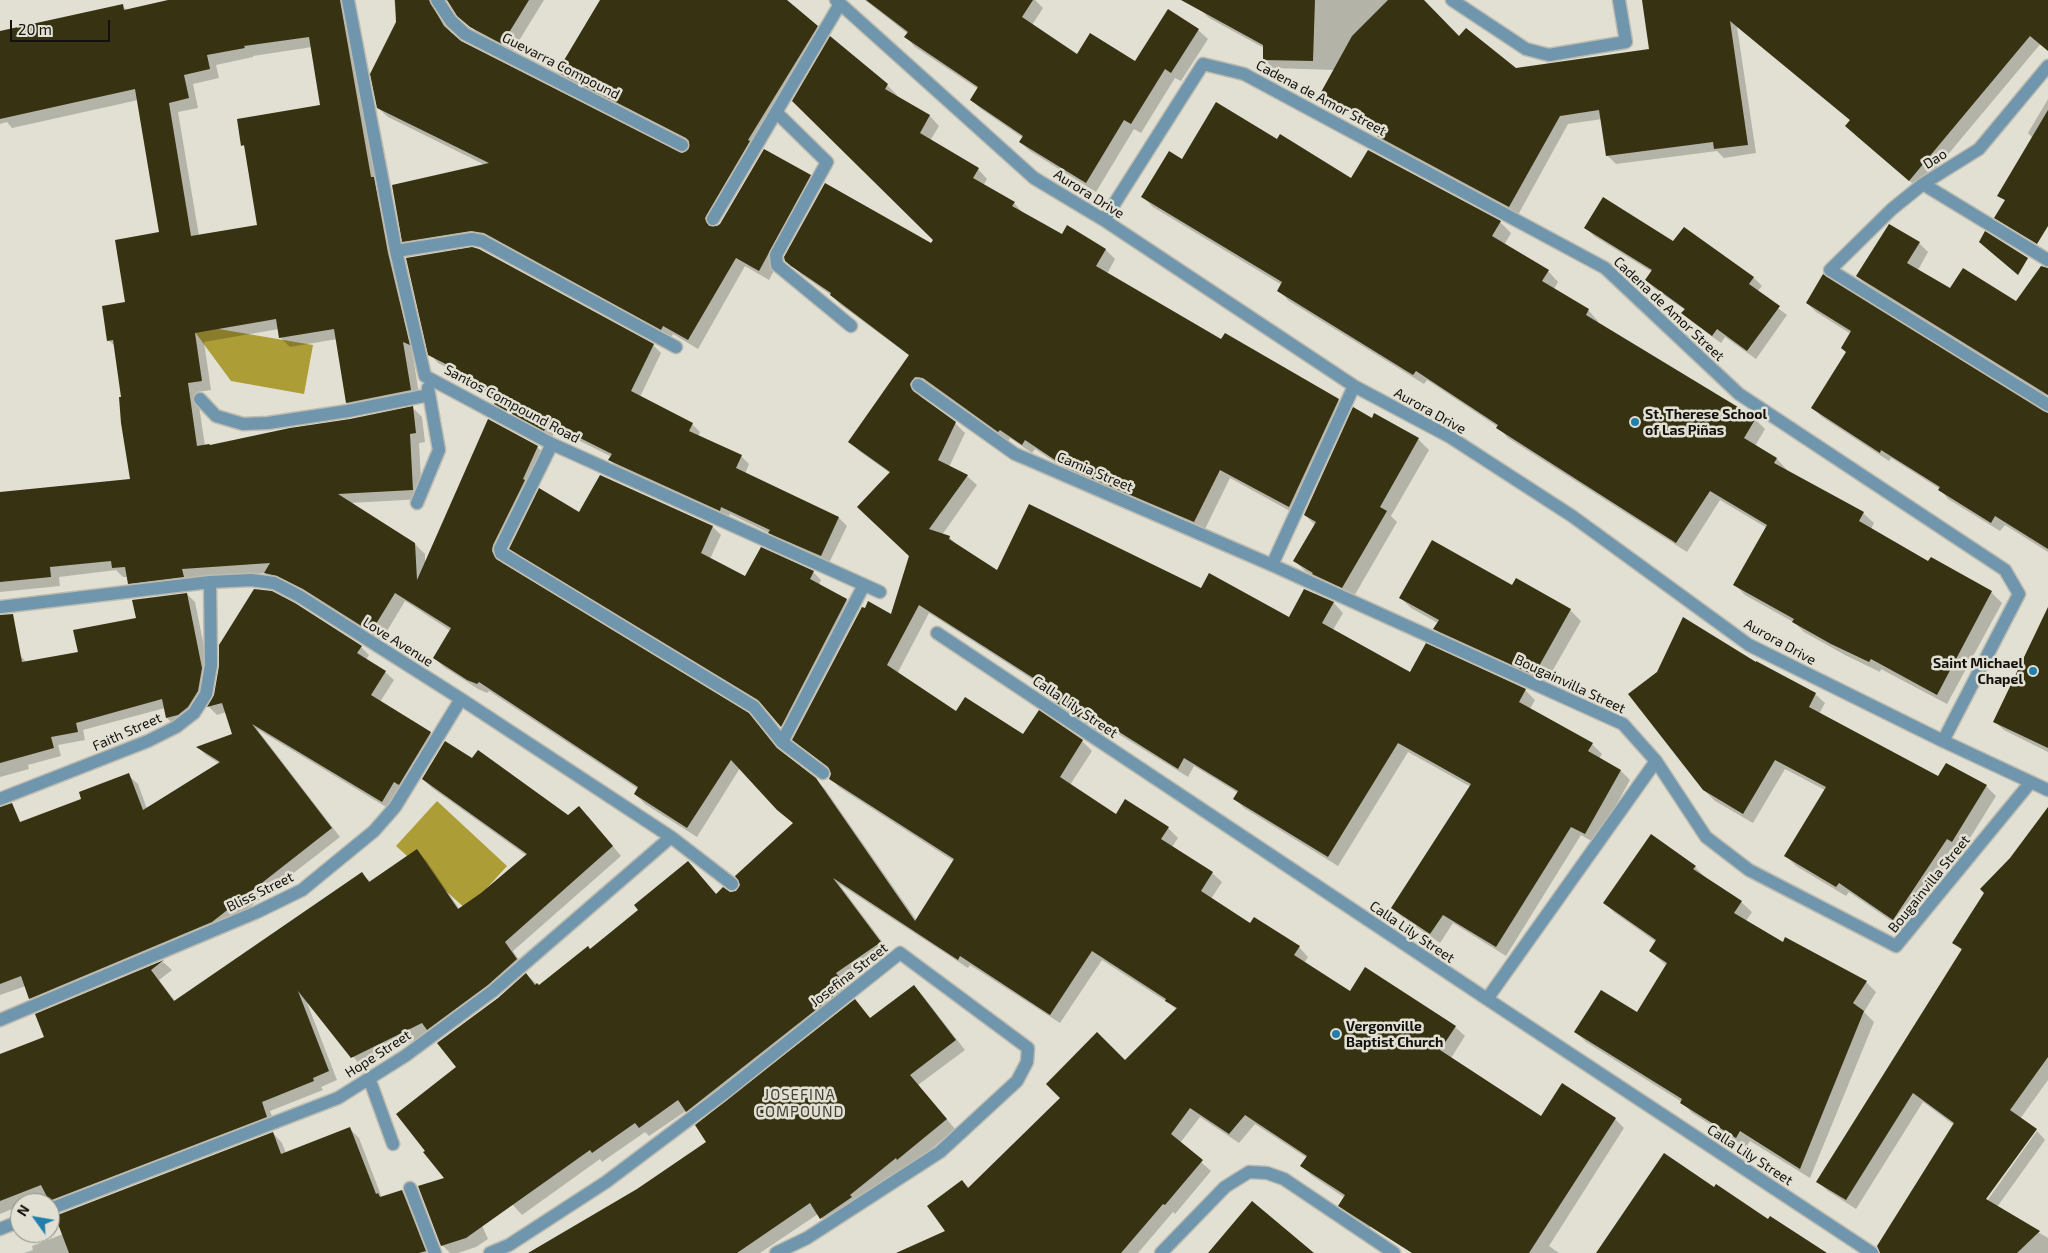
<!DOCTYPE html>
<meta charset="utf-8">
<style>
body{margin:0}
#map{position:relative;width:2048px;height:1253px;overflow:hidden;background:#e2e0d3;font-family:"Exo 2",sans-serif}
canvas{display:block}
.north{position:absolute;left:10px;top:1193px;width:50px;height:50px;box-sizing:border-box;background:#e2e0d3;border:1px solid #8f8d84;border-radius:50%;rotate:302deg;font-size:14px;font-weight:700;line-height:20px;text-align:center;color:#12110d}
.north::after{content:'';display:block;margin:auto;width:18px;height:22px;background:#227fac;clip-path:polygon(50% 0,100% 100%,50% 72%,0 100%)}
.scale{position:absolute;left:10px;top:20px;width:100px;height:22px;box-sizing:border-box;border:2px solid #12110d;border-top:0;padding-left:6px;font-size:15px;line-height:18px;white-space:nowrap;color:#12110d;-webkit-text-stroke:4px #e2e0d3;paint-order:stroke}
</style>
<div id="map">
<canvas width="2048" height="1253"></canvas>
<div class="north">N</div>
<div class="scale">20 m</div>
</div>
<script>
const context = document.querySelector('canvas').getContext('2d');
context.lineJoin = 'round';
function paint(path, color) { context.fillStyle = color; context.fill(path, 'evenodd'); }
const poly = rows => new Path2D(rows.map(r => 'M' + r).join(''));
function strokePath(path, color, width, dash) { context.strokeStyle = color; context.lineWidth = width; context.lineCap = dash ? 'butt' : 'round'; context.setLineDash(dash || []); context.stroke(path); }
function label(font, color, halo, rows, align = 'center') {
  context.font = font + ' "Exo 2",sans-serif'; context.lineWidth = 5; context.setLineDash([]); context.textBaseline = 'middle'; context.strokeStyle = halo; context.fillStyle = color; for (const [text, x, y, turn = 0] of rows) {
    context.save(); context.translate(x, y); context.rotate((+turn || 0) * Math.PI / 180); context.textAlign = isNaN(turn) ? turn : align; if (halo) context.strokeText(text, 0, 0); context.fillText(text, 0, 0); context.restore();
  }
}
paint(poly([
 [189,324,313,345,304,394,231,381],
 [437,801,507,866,467,910,396,846]
]), '#ac9d36');
paint(poly([
 [177,0,348,0,418,353,412,350,420,400,356,412,347,403,337,339,290,347,280,337,279,329,204,342,211,390,197,392,205,446,210,446,413,408,422,417,425,442,419,443,422,499,350,503,415,544,425,554,425,565,537,447,547,456,502,556,502,565,758,724,781,753,815,779,825,789,917,921,955,862,840,788,830,778,832,774,831,770,794,739,891,615,910,556,890,473,859,451,850,441,910,356,841,305,831,295,802,275,786,260,932,244,935,240,794,101,887,85,897,95,896,97,930,116,939,126,930,141,978,169,987,179,983,186,1014,203,1023,213,1062,236,1067,227,1106,250,1115,259,1107,274,1222,341,1338,400,1348,410,1299,516,1230,478,1204,531,1078,477,1035,449,1032,453,1010,438,1008,441,934,388,925,386,919,394,921,398,955,423,965,433,949,467,967,476,977,485,942,535,949,537,959,547,998,572,1201,590,1289,619,1305,590,1334,603,1343,613,1333,630,1410,674,1426,645,1525,690,1535,700,1530,709,1592,744,1602,754,1599,759,1621,771,1630,780,1595,843,1581,835,1506,956,1453,923,1440,943,1403,918,1393,908,1471,787,1408,752,1338,866,1244,808,1235,799,1238,793,1194,766,1188,777,1107,727,1102,735,1059,706,1049,697,1052,692,929,613,897,674,957,713,1024,736,1039,712,1082,741,1092,751,1070,785,1116,816,1168,828,1178,838,1172,847,1212,873,1222,882,1211,899,1251,924,1299,947,1308,957,1304,963,1350,993,1455,1027,1465,1036,1451,1058,1541,1117,1615,1119,1624,1128,1549,1246,1559,1253,1416,1253,1373,1224,1369,1229,1350,1215,1340,1206,1345,1198,1311,1175,1302,1166,1307,1158,1255,1124,1239,1143,1200,1117,1180,1143,1211,1171,1175,1214,1173,1212,1138,1253,899,1253,947,1231,962,1181,970,1189,1125,1062,1177,1010,1170,1004,1102,960,1060,1023,970,965,968,968,839,884,890,952,845,983,854,996,696,1121,686,1111,649,1136,645,1132,602,1162,600,1159,522,1215,513,1205,501,1185,471,1201,488,1239,476,1247,458,1253,450,1253,442,1245,446,1178,458,1067,499,999,526,974,539,986,590,950,640,910,688,862,717,895,736,892,794,824,740,768,697,837,645,804,635,794,638,789,489,691,487,693,478,689,444,667,434,658,451,631,405,601,381,641,274,583,265,573,191,579,139,593,129,583,128,577,123,577,116,570,59,577,60,586,0,592,0,493,132,480,123,398,115,346,108,340,161,233,138,100,12,128,7,122,0,124,0,32,122,6,127,10],
 [312,47,322,106,243,145,246,148,258,226,199,236,178,112,198,108,193,84,219,78,216,65,253,57,253,56],
 [394,0,544,0,512,52,480,36,448,1,446,1,439,5,439,15,452,34,461,42,683,154,690,150,691,144,568,81,559,72,602,0,784,0,826,36,715,224,715,227,810,176,819,185,769,280,745,266,698,349,673,334,671,338,494,242,413,250,404,241,485,165,388,117,378,108,397,22],
 [865,0,1035,0,1043,8,1032,25,1078,56,1136,62,1198,30,1208,39,1181,81,1175,78,1141,133,1134,129,1096,192,1030,151,1020,142,1023,138,981,109,971,100,978,89,915,47,906,37,908,34],
 [1206,0,1423,0,1496,75,1516,69,1650,50,1649,0,2048,0,2048,35,1919,189,1855,135,1851,121,1737,27,1756,153,1724,158,1717,151,1616,164,1607,155,1602,119,1568,124,1518,215,1387,145,1378,136,1381,131,1330,103,1321,94,1335,70,1273,68,1264,59,1264,48,1209,18,1201,10],
 [2048,99,2048,225,2033,138,2028,133],
 [1278,141,1352,180,1500,222,1511,233,1504,245,1548,271,1558,282,1554,289,1588,310,1598,321,1597,323,1755,419,1765,429,1755,446,1777,459,1787,470,1786,471,1863,513,1874,523,1871,529,1929,562,1931,558,1991,592,2002,603,1947,704,1881,669,1880,672,1845,655,1804,632,1795,623,1745,595,1735,585,1767,528,1720,500,1687,552,1508,438,1498,427,1427,380,1424,384,1289,301,1278,290,1282,285,1153,207,1143,197,1183,161],
 [1586,228,1673,243,1754,278,1762,286,1757,292,1787,315,1756,359,1725,337,1721,343,1691,321,1683,313,1685,310,1654,288,1646,280,1652,272,1594,236],
 [1919,243,1928,252,1918,270,1951,290,2016,302,2048,289,2048,398,1866,285,1857,276],
 [479,250,653,345,661,353,640,397,692,424,700,432,698,437,741,456,749,464,745,474,839,518,847,526,829,563,778,540,771,534,730,514,728,518,618,468,610,460,612,457,556,429,552,438,504,412,496,404,498,399,486,393,478,385,479,384,438,363,430,354],
 [1807,303,2048,413,2048,552,2005,525,2000,531,1948,499,1940,489,1891,458,1889,461,1822,417,1813,408,1847,353,1851,334,1816,312],
 [1375,415,1418,439,1429,450,1391,516,1397,522,1353,598,1305,571,1295,561,1315,525,1305,515],
 [579,513,713,527,721,535,710,559,746,578,813,572,821,580,819,585,847,600,855,608,789,734,765,706,519,556,511,548],
 [1517,579,1570,610,1581,621,1545,684,1445,639,1435,629,1438,623,1411,608,1401,598,1513,586],
 [187,594,195,602,210,676,206,699,175,726,167,718,165,708,83,730,85,740,58,745,61,756,28,765,29,769,0,777,0,660,20,655,27,663,79,653,137,619],
 [2048,621,2048,752,2004,730,1995,722],
 [361,647,369,655,366,660,385,672,394,680,380,702,430,733,439,742,391,810,257,729,340,837,220,930,39,1006,30,998,26,986,0,995,0,831,83,800,129,776,138,784,147,809,220,764,206,755,199,748,234,735,226,712,217,715,209,707,215,696],
 [1756,664,1815,694,1825,703,1819,714,1939,777,1986,786,1996,796,1962,851,1957,848,1903,929,1849,892,1846,896,1796,866,1786,856,1825,790,1785,769,1753,823,1715,801,1705,791],
 [423,779,568,817,588,816,621,856,513,951,525,969,431,1032,361,1066,306,1000,337,1080,321,1087,323,1090,270,1111,276,1126,59,1209,47,1195,27,1203,20,1203,20,1206,0,1214,0,1056,46,1038,37,1015,163,962,172,970,159,980,175,1001,362,874,371,882,417,851,426,860,460,910,482,894,527,856,432,788],
 [2048,812,2048,1080,2020,1119,1982,1203,1984,1205,2037,1131,2045,1140,1997,1207,2048,1238,2048,1253,1880,1253,1954,1125,1923,1102,1856,1209,1828,1191,1818,1182,1962,951,1954,942,2011,858],
 [1695,867,1705,877,1704,878,1741,902,1752,912,1746,921,1783,944,1866,982,1876,992,1864,1012,1874,1022,1810,1178,1750,1141,1746,1147,1692,1113,1682,1102,1586,1042,1576,1032,1637,1014,1667,966,1650,951,1656,942,1615,913,1604,903],
 [914,986,923,996,965,1050,918,1085,955,1129,908,1169,831,1228,818,1214,760,1253,540,1253,638,1190,708,1142,855,1001,871,1019],
 [350,1129,359,1138,382,1198,402,1192,412,1201,431,1253,24,1253,33,1250,32,1246,63,1234,273,1133,282,1143,286,1153]
]), '#0003');
paint(poly([
 [168,0,340,0,371,177,374,177,388,253,410,345,403,342,411,390,346,403,334,329,279,338,276,319,195,333,202,381,188,383,197,446,209,444,210,445,290,428,350,419,413,406,416,433,410,434,413,490,338,494,415,543,417,580,488,419,538,446,523,479,525,480,493,545,492,551,496,559,749,713,777,748,816,778,915,921,954,859,829,779,831,774,828,767,792,740,862,607,865,608,868,601,891,614,909,556,857,507,890,472,848,442,909,355,830,295,831,293,791,266,785,261,784,257,825,183,931,243,933,240,792,101,830,36,888,84,885,89,930,115,920,133,979,168,973,178,1015,202,1012,206,1062,234,1067,225,1106,249,1096,266,1221,339,1225,333,1339,399,1289,507,1220,470,1194,522,1067,468,1025,440,1022,445,1000,430,998,432,923,378,915,377,910,384,913,391,956,422,938,460,968,475,929,529,950,536,949,539,997,570,1029,504,1201,588,1209,573,1289,617,1304,589,1334,602,1322,623,1410,672,1426,643,1526,689,1519,702,1593,743,1588,751,1621,770,1585,834,1571,827,1496,947,1443,915,1430,934,1391,908,1471,784,1398,743,1328,857,1233,799,1238,791,1184,758,1178,769,1097,718,1092,726,1048,697,1051,691,1048,689,1049,688,919,605,887,665,956,711,965,697,1023,734,1039,710,1083,740,1060,777,1116,814,1125,799,1169,827,1161,839,1213,872,1201,891,1250,923,1254,917,1300,946,1294,955,1350,991,1365,967,1456,1026,1440,1050,1541,1116,1562,1083,1616,1118,1529,1253,1412,1253,1338,1206,1345,1195,1300,1166,1307,1156,1245,1115,1229,1134,1190,1108,1171,1134,1203,1160,1165,1205,1163,1204,1121,1253,896,1253,945,1231,927,1206,962,1180,968,1188,1060,1098,1046,1084,1097,1032,1125,1060,1177,1008,1165,1001,1166,999,1092,951,1050,1015,960,956,958,960,833,878,881,942,836,973,846,986,686,1112,678,1100,639,1128,635,1123,592,1153,590,1150,466,1238,441,1246,418,1186,444,1178,423,1152,425,1151,396,1114,456,1067,437,1043,498,998,526,973,535,985,537,983,539,985,588,946,590,949,638,910,634,905,688,861,716,894,723,887,730,892,736,891,740,885,735,876,793,823,777,810,731,760,687,828,634,794,638,787,479,682,477,684,467,680,433,658,451,628,395,593,371,632,303,589,277,576,264,573,270,563,182,569,184,577,128,584,125,567,112,568,111,561,50,567,51,577,0,582,0,492,130,479,121,423,119,397,121,397,113,340,107,341,102,306,125,302,115,240,159,232,135,89,0,119,0,31,123,4,124,10],
 [309,37,320,105,237,119,241,146,244,145,257,225,191,236,169,103,189,98,184,75,210,69,207,55,245,48,244,46],
 [395,0,429,0,444,26,461,41,682,153,689,148,689,141,686,138,557,72,600,0,787,0,818,26,748,140,750,141,705,218,709,226,717,226,720,224,764,149,811,175,759,271,736,258,688,340,663,326,661,330,484,233,471,231,402,242,392,185,489,163,377,108,370,74,396,22],
 [447,0,529,0,502,44,470,27,457,16],
 [866,0,1033,0,1022,17,1077,54,1090,33,1135,61,1168,9,1199,29,1171,73,1165,69,1131,124,1124,120,1086,183,1019,142,1023,136,970,100,978,87,904,37,908,32],
 [1181,0,1315,0,1313,61,1263,60,1263,45],
 [1388,0,1424,0,1459,36,1466,28,1516,68,1649,49,1642,0,2048,0,2048,51,2030,36,1909,181,1845,126,1850,120,1730,21,1748,145,1714,149,1713,142,1606,156,1599,110,1560,116,1509,207,1377,136,1382,128,1320,94,1352,36],
 [1216,102,1277,139,1280,134,1351,178,1368,150,1501,221,1492,236,1549,270,1542,281,1589,309,1586,315,1756,418,1744,438,1777,458,1774,463,1864,512,1859,521,1928,561,1931,557,1992,591,1937,695,1871,659,1869,662,1831,644,1792,622,1794,619,1733,585,1767,525,1710,491,1676,543,1496,428,1498,425,1416,371,1413,375,1277,291,1282,282,1141,197,1169,151,1182,159],
 [2048,110,2048,226,2037,244,1994,218,2005,200,1997,196],
 [1603,197,1673,241,1684,227,1754,277,1749,284,1780,306,1747,351,1717,329,1712,336,1681,313,1685,309,1645,280,1652,270,1584,228],
 [1889,224,1920,242,1907,263,1950,288,1963,268,2016,301,2041,266,2048,268,2048,395,1856,276],
 [1985,231,2028,258,2018,275,1979,242],
 [472,247,479,249,654,344,631,391,693,423,689,431,742,455,736,468,839,517,821,556,768,533,770,530,721,507,720,511,608,460,612,454,548,422,544,431,494,404,498,396,476,386,479,381,428,355,406,258],
 [1823,274,2048,413,2048,549,1995,516,1991,523,1938,490,1940,487,1881,450,1880,453,1811,408,1846,352,1841,348,1851,331,1806,303],
 [1353,407,1372,418,1374,413,1419,438,1380,507,1387,511,1342,588,1312,574,1313,573,1293,561,1316,522,1304,515],
 [600,475,713,526,701,553,745,576,761,547,814,571,810,579,847,599,781,727,758,700,509,549,539,488,579,512],
 [1432,540,1512,585,1516,578,1571,609,1534,675,1433,629,1439,620,1399,598],
 [254,589,272,591,295,603,362,646,357,653,386,671,371,695,431,732,399,785,394,782,382,802,252,724,332,828,212,922,29,999,21,976,0,984,0,807,12,803,20,822,81,799,79,792,129,773,143,810,220,762,196,747,232,734,222,703,207,707,214,695,219,666,219,645],
 [187,593,202,668,198,691,188,707,178,715,166,718,162,699,76,723,78,732,51,737,54,748,0,763,0,615,13,614,22,662,78,652,73,630,136,618,132,600],
 [2048,607,2048,748,1993,722],
 [1683,617,1756,662,1756,661,1816,693,1809,707,1938,776,1946,763,1987,785,1952,842,1947,839,1893,920,1839,883,1836,887,1784,856,1826,787,1775,760,1743,814,1703,790,1628,694,1657,672],
 [445,741,472,758,478,750,568,815,579,806,613,846,505,942,517,959,488,985,427,1030,422,1023,351,1058,298,991,329,1071,313,1078,314,1081,262,1102,267,1117,49,1201,41,1185,0,1201,0,1054,44,1037,35,1014,164,960,151,970,174,1001,362,872,369,882,417,849,458,909,481,893,527,854,422,779],
 [2048,807,2048,1057,2010,1110,2037,1129,1986,1199,2040,1231,2017,1253,1880,1253,1877,1246,1954,1123,1913,1093,1846,1200,1816,1182,1962,949,1952,943,1984,893,1980,889,2010,858],
 [1651,834,1696,866,1693,869,1742,901,1734,913,1783,942,1785,937,1867,981,1853,1003,1864,1011,1800,1169,1740,1131,1736,1138,1680,1103,1682,1099,1574,1032,1601,990,1637,1012,1667,963,1649,951,1656,940,1603,903],
 [914,985,956,1040,910,1075,947,1119,897,1160,896,1158,850,1195,852,1197,820,1219,810,1203,737,1253,528,1253,637,1189,706,1142,695,1125,855,999,870,1018],
 [350,1127,376,1194,378,1193,380,1197,402,1190,426,1251,419,1253,69,1253,55,1216,273,1132,281,1154],
 [1664,1153,1714,1187,1716,1184,1768,1219,1770,1216,1827,1253,1596,1253],
 [1252,1201,1314,1253,1208,1253]
]), '#363212');
const minor = poly([
 [348,0,396,251,425,376,552,444,880,592],
 [437,0,451,21,465,34,682,145],
 [836,0,1034,178,1104,220,1354,386,1450,437,1572,516,1749,645,1943,741,2048,790],
 [1452,0,1526,49,1549,55,1626,42,1619,0],
 [2048,66,1979,149,1923,184,1892,209,1830,270,2048,405],
 [776,112,827,162,776,255,777,265,851,326],
 [1923,184,2048,260],
 [713,219,840,4],
 [1104,220,1203,64,1244,74,1605,268,1739,394,2005,570,2019,594,1943,741],
 [396,251,472,239,482,241,676,347],
 [918,385,1015,454,1027,459,1272,565,1623,724,1656,761,1706,837,1749,870,1896,946,2030,783],
 [200,399,216,416,243,424,268,423,348,411,429,395],
 [552,444,500,549,501,553,754,707,782,742,823,773],
 [417,503,439,450,428,388],
 [1272,565,1354,386],
 [0,607,210,582,251,580,274,583,299,596,461,699,671,837,732,884],
 [937,633,1487,999,1872,1253],
 [782,742,864,585],
 [0,799,148,741,176,727,194,713,206,694,211,665,210,582],
 [1487,999,1656,761],
 [0,1020,257,912,302,890,374,831,395,807,461,699],
 [369,1078,393,1144],
 [410,1188,435,1253],
 [50,1209,338,1098,405,1056,493,991,671,837],
 [0,1229,20,1221],
 [490,1253,509,1245,606,1182,723,1094,900,953,1028,1048,1027,1062,1017,1081,940,1152,807,1238,776,1253],
 [1161,1253,1225,1187,1249,1172,1267,1173,1284,1179,1394,1253]
]);
strokePath(minor, '#bdbbaf', 15);
strokePath(minor, '#6f96ad', 12);
for (const [x, y, r, color] of [
 [1635,422,5,"#227fac"],
 [2033,671,5,"#227fac"],
 [1336,1034,5,"#227fac"]
]) { const dot = new Path2D(); dot.arc(x, y, r, 0, 2 * Math.PI); context.fillStyle = color; context.fill(dot); strokePath(dot, '#e2e0d3', 2); }
label('14px', '#12110d', '#e2e0d3', [
 ["Guevarra Compound",561,66,27],
 ["Cadena de Amor Street",1321,98,28],
 ["Dao",1935,159,-32],
 ["Aurora Drive",1089,194,32],
 ["Cadena de Amor Street",1669,309,43],
 ["Santos Compound Road",512,404,28],
 ["Aurora Drive",1430,411,29],
 ["Camia Street",1095,472,23],
 ["Love Avenue",398,642,32],
 ["Aurora Drive",1780,642,29],
 ["Bougainvilla Street",1570,684,25],
 ["Calla Lily Street",1075,707,34],
 ["Faith Street",127,732,-24],
 ["Bougainvilla Street",1929,884,-51],
 ["Bliss Street",260,892,-26],
 ["Calla Lily Street",1412,932,34],
 ["Josefina Street",849,975,-38],
 ["Hope Street",378,1054,-33],
 ["Calla Lily Street",1750,1155,33]
]);
label('bold 14px', '#12110d', '#e2e0d3', [
 ["St. Therese School",1645,414],
 ["of Las Piñas",1645,430],
 ["Saint Michael",2023,663,"right"],
 ["Chapel",2023,679,"right"],
 ["Vergonville",1346,1026],
 ["Baptist Church",1346,1042]
], 'left');
context.letterSpacing = '1px';
label('15px', '#434137', '#e2e0d3', [
 ["JOSEFINA",800,1095],
 ["COMPOUND",800,1112]
]);
context.letterSpacing = '0px';
</script>
